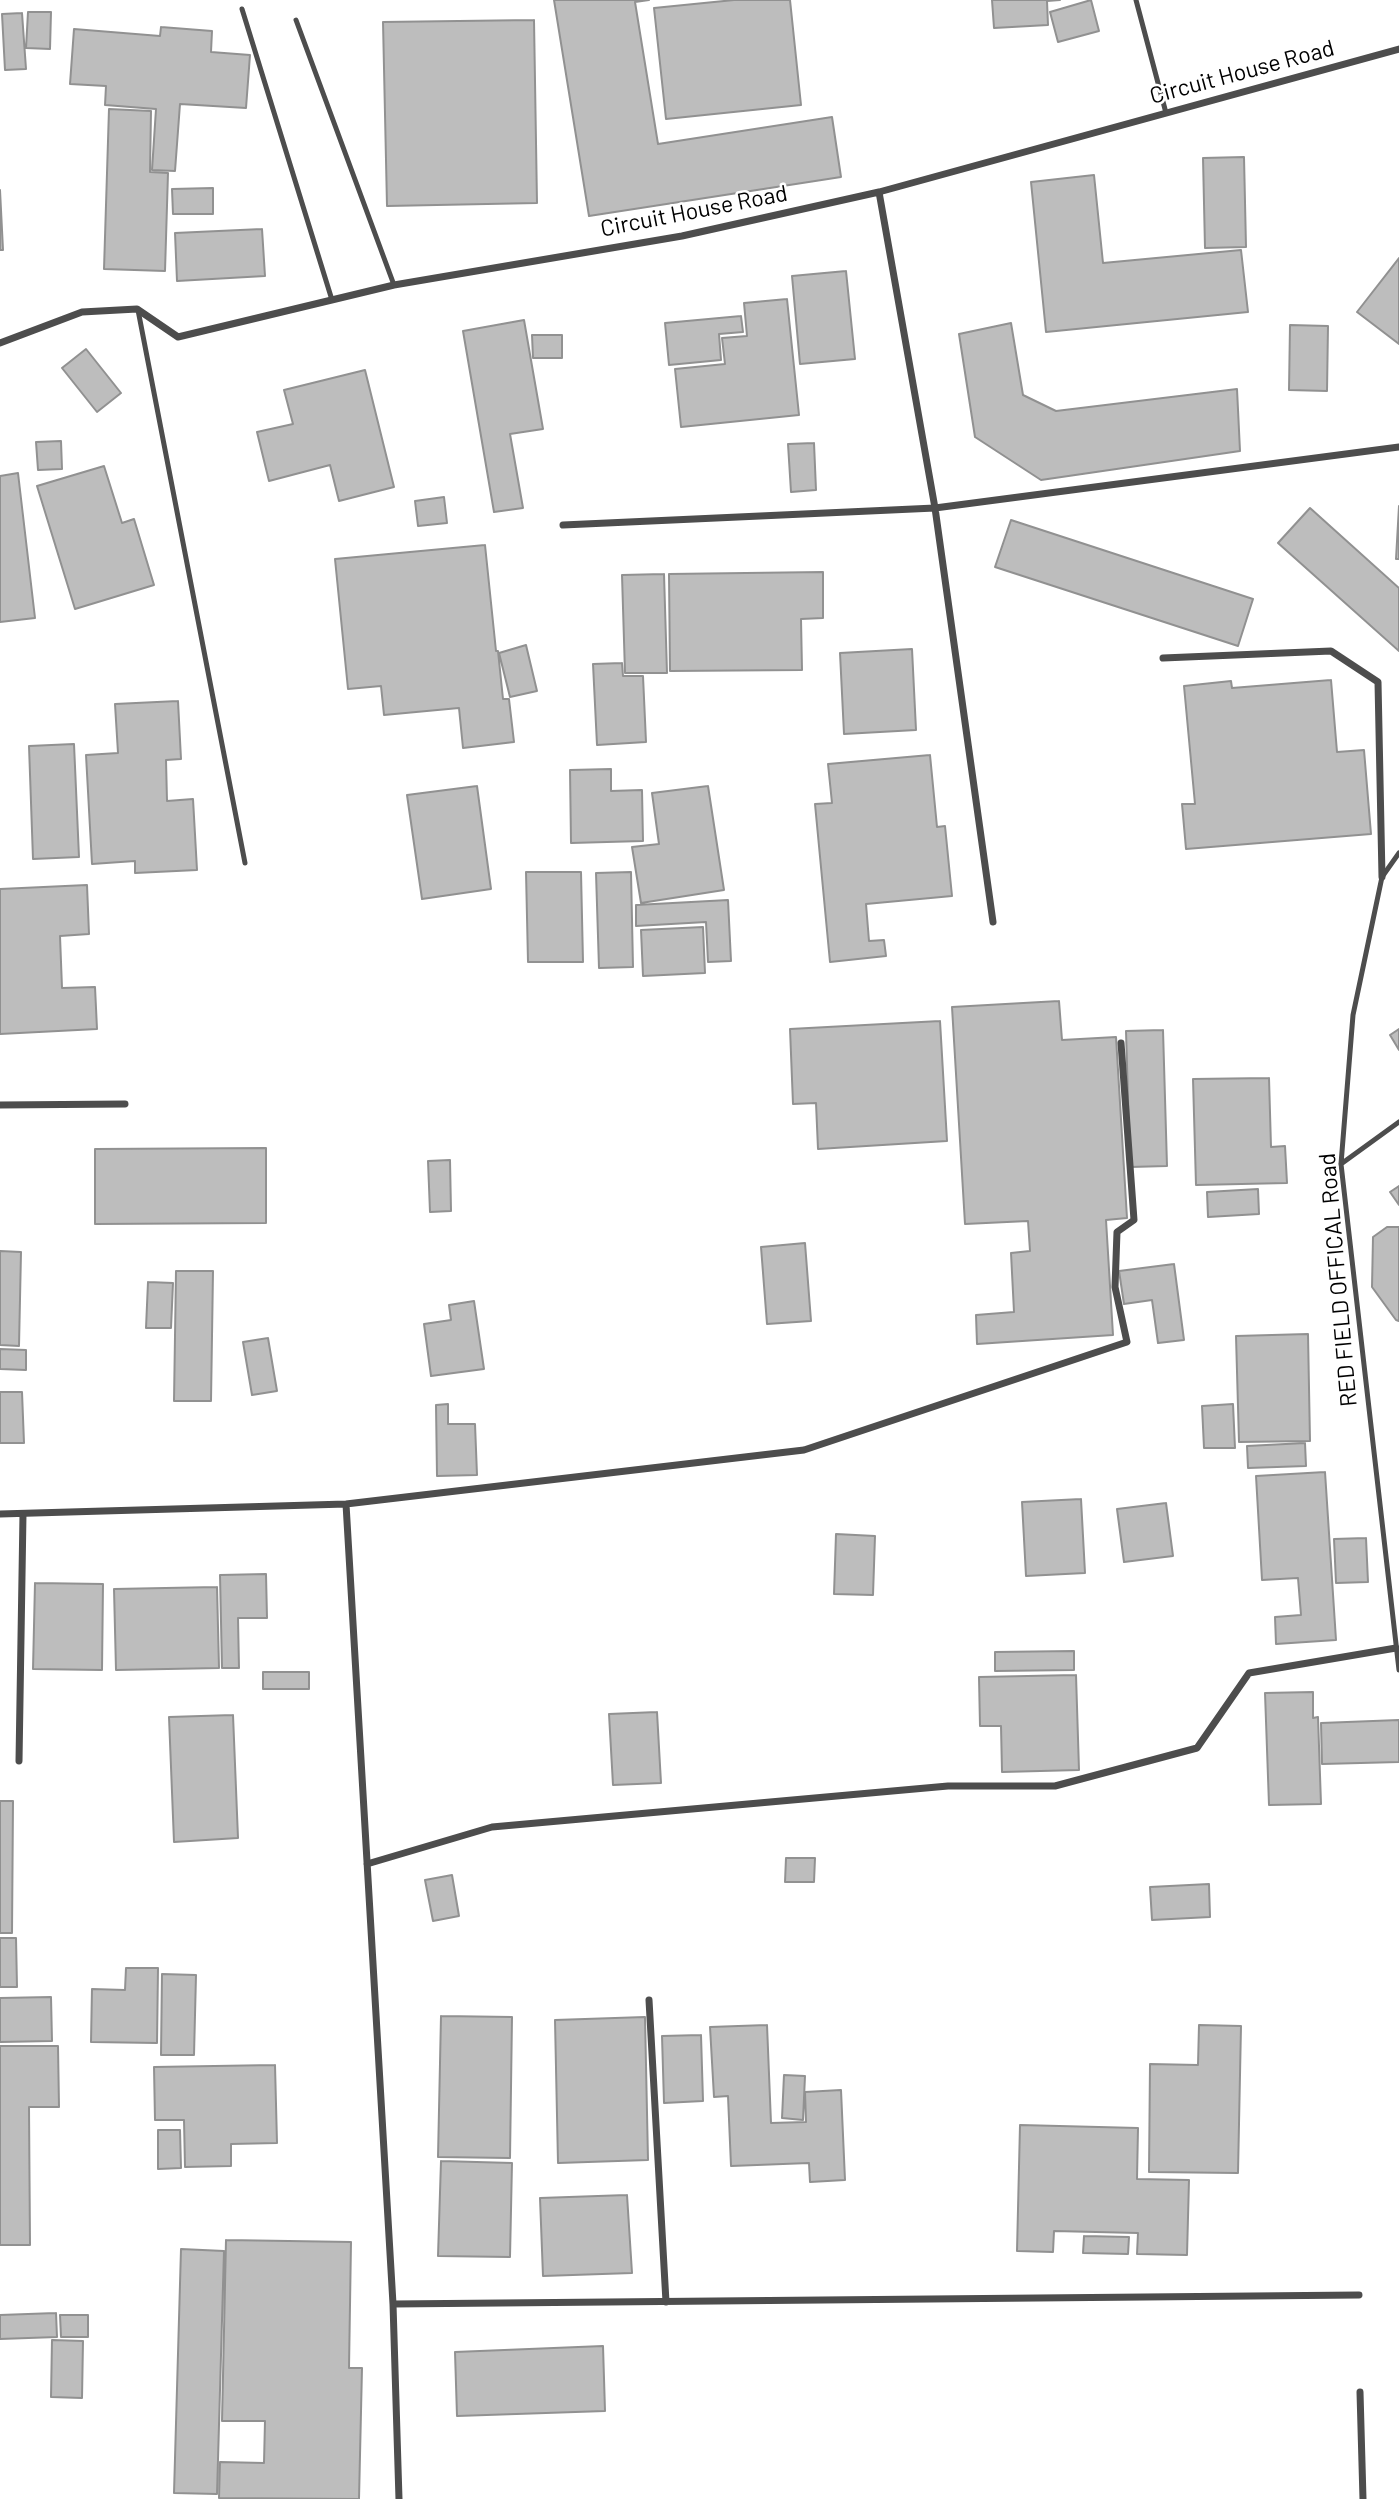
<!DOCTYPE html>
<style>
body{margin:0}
canvas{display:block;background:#fff}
</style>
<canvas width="1399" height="2499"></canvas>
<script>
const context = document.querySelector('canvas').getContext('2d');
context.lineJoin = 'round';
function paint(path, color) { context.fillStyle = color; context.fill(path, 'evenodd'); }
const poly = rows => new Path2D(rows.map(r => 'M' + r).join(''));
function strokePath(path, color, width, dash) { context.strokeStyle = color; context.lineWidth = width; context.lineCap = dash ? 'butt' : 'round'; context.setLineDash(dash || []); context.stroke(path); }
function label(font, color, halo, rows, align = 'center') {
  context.font = font + ' Barlow,sans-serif'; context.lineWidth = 5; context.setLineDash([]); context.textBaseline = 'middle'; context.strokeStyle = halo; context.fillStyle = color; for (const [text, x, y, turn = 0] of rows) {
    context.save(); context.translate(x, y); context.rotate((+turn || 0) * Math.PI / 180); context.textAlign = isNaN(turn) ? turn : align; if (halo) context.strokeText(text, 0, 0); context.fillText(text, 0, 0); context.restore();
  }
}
const building = poly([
 [554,0,649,0,635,2,658,144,832,117,841,177,589,216,554,0],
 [734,0,790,0,801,105,666,119,654,8,734,0],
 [992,0,1060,0,1047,1,1048,25,994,28,992,0],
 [1091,0,1099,31,1058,42,1050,12,1091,0],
 [28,12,51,12,50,49,26,48,28,12],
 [22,13,26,69,5,70,2,14,22,13],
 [534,20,537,203,387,206,383,22,534,20],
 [161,27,212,31,211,52,250,55,246,108,180,104,175,171,152,170,156,109,105,105,106,86,70,84,74,29,160,36,161,27],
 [109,109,151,111,150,172,168,173,165,271,104,269,109,109],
 [1244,157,1246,247,1205,248,1203,158,1244,157],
 [1094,175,1103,263,1241,250,1248,312,1046,332,1031,182,1094,175],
 [213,188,213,214,173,214,172,189,213,188],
 [0,190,3,250,0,250,0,190],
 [262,229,265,276,177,281,175,233,262,229],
 [1399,258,1399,344,1357,312,1399,258],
 [846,271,855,359,800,364,792,276,846,271],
 [787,299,799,415,681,427,675,369,725,364,722,338,747,336,744,303,787,299],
 [741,316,743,332,719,334,721,360,669,365,665,323,741,316],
 [524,320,543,429,510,434,523,508,494,512,463,331,524,320],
 [1011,323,1023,395,1056,411,1237,389,1240,451,1041,480,975,437,959,334,1011,323],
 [1290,325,1328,326,1327,391,1289,390,1290,325],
 [532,335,562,335,562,358,533,358,532,335],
 [86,349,121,393,97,412,62,368,86,349],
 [365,370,394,487,339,501,330,465,269,481,257,432,293,424,284,390,365,370],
 [61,441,62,469,38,470,36,442,61,441],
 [814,443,816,490,791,492,788,444,814,443],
 [104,466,122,523,134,519,154,585,75,609,37,486,104,466],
 [18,473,35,618,0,622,0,476,18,473],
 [444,497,447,523,418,526,415,501,444,497],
 [1399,506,1399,559,1396,559,1399,506],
 [1310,508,1399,588,1399,651,1278,543,1310,508],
 [1011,520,1253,599,1238,646,995,567,1011,520],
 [485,545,496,651,498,651,503,699,509,699,514,742,463,748,459,708,384,715,381,686,348,689,335,559,485,545],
 [823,572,823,618,801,619,802,670,670,671,669,574,823,572],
 [664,574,667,673,625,673,622,575,664,574],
 [526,645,537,691,510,697,499,653,526,645],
 [912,649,916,730,844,734,840,653,912,649],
 [622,663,623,676,643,676,646,742,597,745,593,664,622,663],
 [1331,680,1337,752,1364,750,1371,834,1186,849,1182,804,1195,804,1184,686,1231,681,1232,688,1331,680],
 [178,701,181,759,166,760,167,801,193,799,197,870,135,873,135,861,92,864,86,755,118,753,115,704,178,701],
 [74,744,79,857,33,859,29,746,74,744],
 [930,755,937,827,945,826,952,896,866,904,869,941,884,940,886,956,830,962,815,804,832,803,828,764,930,755],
 [611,769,611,791,642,790,643,841,571,843,570,770,611,769],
 [477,786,491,889,422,899,407,795,477,786],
 [708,786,724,890,641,903,632,847,659,844,652,793,708,786],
 [526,872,581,872,583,962,528,962,526,872],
 [631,872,633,967,599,968,596,873,631,872],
 [87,885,89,934,60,936,62,988,95,987,97,1029,0,1034,0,889,87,885],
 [728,900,731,961,708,962,706,922,636,926,636,905,728,900],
 [703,927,705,973,643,976,641,930,703,927],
 [1059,1001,1062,1040,1116,1037,1127,1218,1106,1220,1113,1335,977,1344,976,1315,1014,1312,1011,1253,1030,1251,1028,1221,965,1224,952,1007,1059,1001],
 [940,1021,947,1141,818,1149,816,1103,793,1104,790,1029,940,1021],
 [1399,1029,1399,1050,1390,1035,1399,1029],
 [1163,1030,1167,1166,1130,1167,1126,1031,1163,1030],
 [1269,1078,1271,1147,1285,1146,1287,1183,1196,1185,1193,1079,1269,1078],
 [266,1148,266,1223,95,1224,95,1149,266,1148],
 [450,1160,451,1211,430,1212,428,1161,450,1160],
 [1399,1186,1399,1205,1390,1192,1399,1186],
 [1258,1189,1259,1214,1208,1217,1207,1192,1258,1189],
 [1387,1227,1399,1227,1399,1321,1396,1320,1372,1287,1373,1237,1387,1227],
 [805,1243,811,1321,767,1324,761,1247,805,1243],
 [0,1251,21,1252,19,1346,0,1345,0,1251],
 [1174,1264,1184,1340,1158,1343,1152,1300,1124,1304,1119,1271,1174,1264],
 [176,1271,213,1271,211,1401,174,1401,176,1271],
 [148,1282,173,1283,171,1328,146,1328,148,1282],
 [474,1301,484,1369,431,1376,424,1324,451,1320,449,1305,474,1301],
 [1308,1334,1310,1441,1239,1442,1236,1336,1308,1334],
 [268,1338,277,1391,252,1395,243,1342,268,1338],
 [0,1349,26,1350,26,1370,0,1369,0,1349],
 [0,1392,22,1392,24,1443,0,1443,0,1392],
 [448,1404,448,1424,475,1424,477,1475,437,1476,436,1405,448,1404],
 [1233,1404,1235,1448,1204,1448,1202,1406,1233,1404],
 [1305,1443,1306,1466,1248,1468,1247,1446,1305,1443],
 [1325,1472,1336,1640,1276,1644,1275,1617,1301,1615,1298,1578,1262,1580,1256,1476,1325,1472],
 [1081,1499,1085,1573,1026,1576,1022,1502,1081,1499],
 [1166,1503,1173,1556,1124,1562,1117,1509,1166,1503],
 [836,1534,875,1536,873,1595,834,1594,836,1534],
 [1366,1538,1368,1582,1336,1583,1334,1539,1366,1538],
 [266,1574,267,1618,238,1618,239,1668,222,1668,220,1575,266,1574],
 [35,1583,103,1584,102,1670,33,1669,35,1583],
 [217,1587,219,1668,116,1670,114,1589,217,1587],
 [1074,1651,1074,1670,995,1671,995,1652,1074,1651],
 [263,1672,309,1672,309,1689,263,1689,263,1672],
 [1076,1675,1079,1770,1002,1772,1001,1726,980,1726,979,1677,1076,1675],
 [1313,1692,1313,1718,1318,1717,1321,1804,1269,1805,1265,1693,1313,1692],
 [657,1712,661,1783,613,1785,609,1714,657,1712],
 [233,1715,238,1838,174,1842,169,1717,233,1715],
 [1399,1720,1399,1762,1322,1764,1321,1723,1399,1720],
 [0,1801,13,1801,12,1933,0,1933,0,1801],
 [786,1858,815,1858,814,1882,785,1882,786,1858],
 [452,1875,459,1916,433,1921,425,1880,452,1875],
 [1209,1884,1210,1917,1152,1920,1150,1887,1209,1884],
 [0,1938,16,1938,17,1987,0,1987,0,1938],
 [126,1968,158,1968,157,2043,91,2042,92,1989,125,1990,126,1968],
 [162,1974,196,1975,194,2055,161,2055,162,1974],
 [51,1997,52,2041,0,2042,0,1998,51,1997],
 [441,2016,512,2017,510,2158,438,2157,441,2016],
 [645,2017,648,2160,558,2163,555,2020,645,2017],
 [767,2025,771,2123,806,2122,805,2092,841,2090,845,2180,810,2182,809,2163,731,2166,728,2096,714,2097,710,2027,767,2025],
 [1199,2025,1241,2026,1238,2173,1149,2172,1150,2064,1198,2065,1199,2025],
 [701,2035,703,2101,664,2103,662,2036,701,2035],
 [0,2046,58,2046,59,2107,29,2107,30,2245,0,2245,0,2046],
 [275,2065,277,2143,231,2144,231,2166,185,2167,184,2120,155,2120,154,2067,275,2065],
 [784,2075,805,2076,803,2120,782,2118,784,2075],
 [1020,2125,1138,2128,1137,2179,1189,2180,1187,2255,1137,2254,1138,2233,1054,2231,1053,2252,1017,2251,1020,2125],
 [158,2130,180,2130,181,2168,158,2169,158,2130],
 [441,2161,512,2163,510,2257,438,2256,441,2161],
 [627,2195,632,2273,543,2276,540,2198,627,2195],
 [1084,2236,1129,2237,1128,2254,1083,2253,1084,2236],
 [226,2240,351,2242,349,2368,362,2368,359,2499,219,2498,220,2462,264,2463,265,2421,222,2421,226,2240],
 [181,2249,224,2251,217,2494,174,2493,181,2249],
 [56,2313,57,2337,0,2339,0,2315,56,2313],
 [60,2315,88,2315,88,2337,61,2337,60,2315],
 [52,2340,83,2341,82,2398,51,2397,52,2340],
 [603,2346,605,2411,457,2416,455,2352,603,2346]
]);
paint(building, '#bdbdbd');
strokePath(building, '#919191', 2);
strokePath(poly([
 [1136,0,1166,113],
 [242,9,332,300],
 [296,20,394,285],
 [138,310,245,863],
 [1399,853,1382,877,1353,1015,1341,1164,1399,1670],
 [1341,1164,1399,1122]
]), '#4d4d4d', 5);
strokePath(poly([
 [0,343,82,312,137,309,178,337,394,285,682,236,879,192,1399,49],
 [563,525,935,508,879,192],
 [1163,658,1331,651,1378,682,1382,877],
 [993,922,935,508,1399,447],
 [0,1105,125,1104],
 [346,1504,393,2304,399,2499],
 [0,1514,346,1504,804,1450,1127,1342,1115,1287,1117,1232,1134,1220,1121,1043],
 [19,1761,23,1514],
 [367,1864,492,1827,948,1786,1055,1786,1197,1748,1249,1673,1396,1648],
 [649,2000,666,2302],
 [393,2304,1359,2295],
 [1360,2392,1363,2499]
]), '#4d4d4d', 7);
label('23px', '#000', '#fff', [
 ["Circuit House Road",1242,72,-15],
 ["Circuit House Road",694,211,-11],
 ["RED FIELD OFFICAL Road",1338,1280,-95]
]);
</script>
